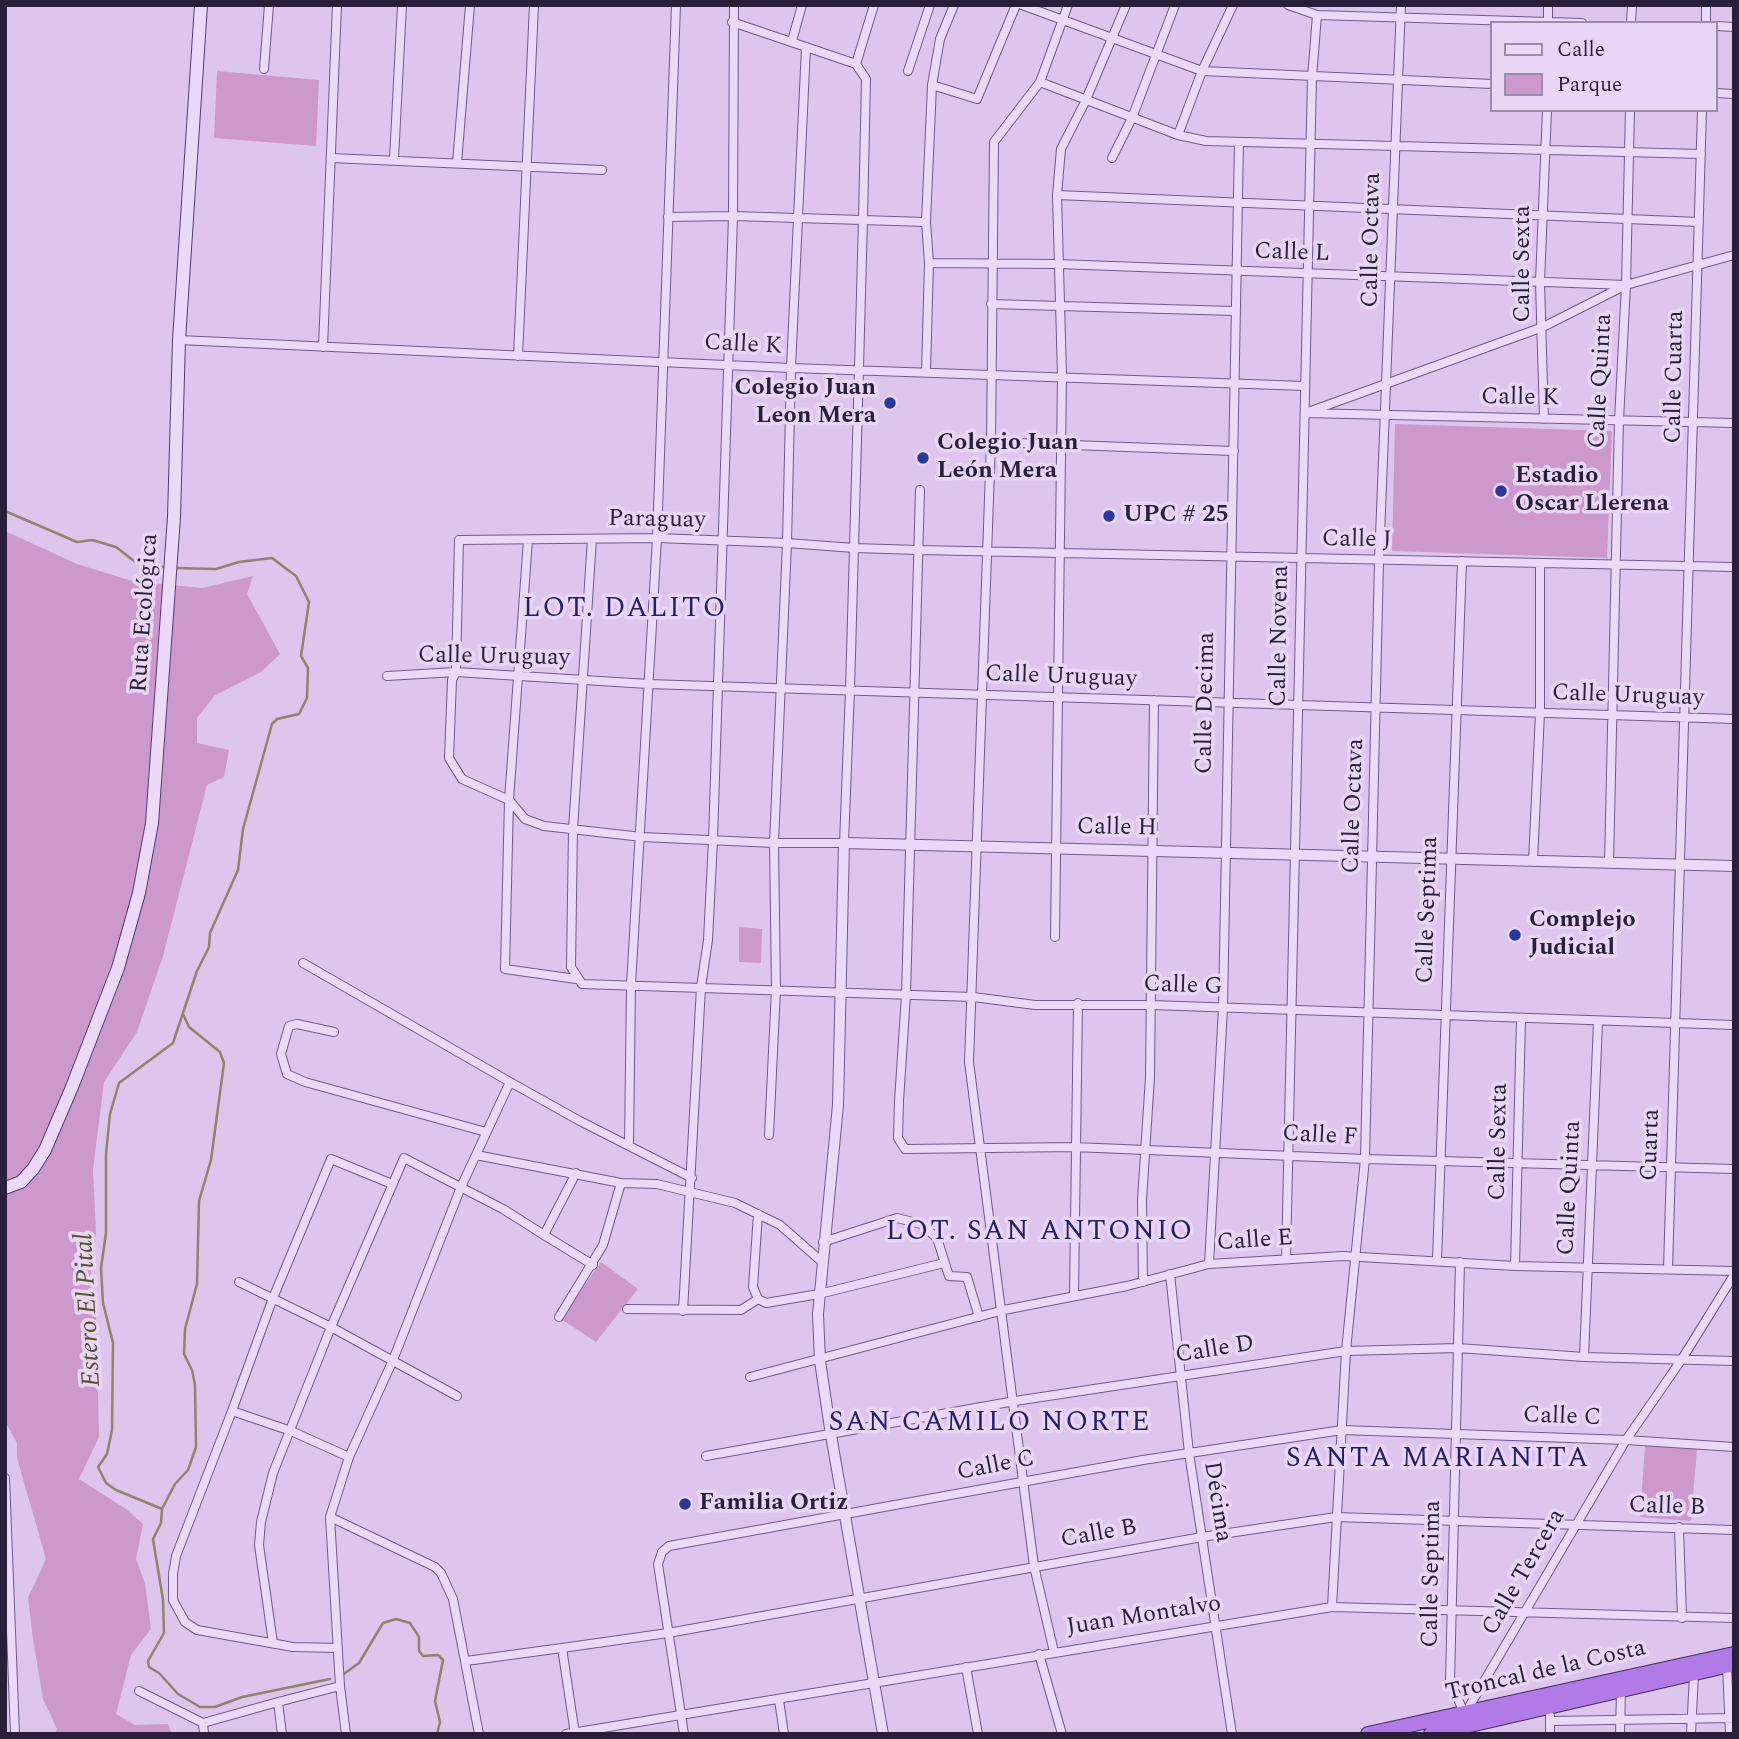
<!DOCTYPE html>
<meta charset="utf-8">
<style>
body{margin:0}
#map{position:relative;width:1739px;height:1739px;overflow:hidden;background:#dec5ee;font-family:Spectral,serif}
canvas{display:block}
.frame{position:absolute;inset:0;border:7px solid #291f3a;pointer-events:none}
.legend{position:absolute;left:1490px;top:21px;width:228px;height:91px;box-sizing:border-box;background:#e9d5f6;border:2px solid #9c8cab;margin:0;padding:9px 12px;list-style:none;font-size:21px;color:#291f3a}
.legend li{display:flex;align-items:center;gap:14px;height:35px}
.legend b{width:35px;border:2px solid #9c8cab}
</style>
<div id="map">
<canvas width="1739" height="1739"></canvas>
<div class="frame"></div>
<ul class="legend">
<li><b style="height:9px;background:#ecd8f9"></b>Calle</li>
<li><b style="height:19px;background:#cd99cc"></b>Parque</li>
</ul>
</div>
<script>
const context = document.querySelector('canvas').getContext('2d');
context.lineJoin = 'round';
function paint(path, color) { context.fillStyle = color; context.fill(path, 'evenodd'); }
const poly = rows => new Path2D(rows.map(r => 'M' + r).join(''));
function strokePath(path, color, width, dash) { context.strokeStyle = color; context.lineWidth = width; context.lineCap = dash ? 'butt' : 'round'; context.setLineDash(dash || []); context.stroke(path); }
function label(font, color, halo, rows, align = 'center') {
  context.font = font + ' Spectral,serif'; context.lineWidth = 7; context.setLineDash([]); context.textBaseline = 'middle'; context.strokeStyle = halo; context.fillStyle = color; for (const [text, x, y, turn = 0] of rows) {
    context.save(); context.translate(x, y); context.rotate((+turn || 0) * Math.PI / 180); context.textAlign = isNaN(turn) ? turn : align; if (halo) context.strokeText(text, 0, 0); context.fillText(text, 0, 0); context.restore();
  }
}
paint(poly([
 [217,71,319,80,316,146,214,138],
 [1395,424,1612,431,1607,558,1392,551],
 [5,531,77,564,132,581,202,588,253,576,247,594,280,654,261,672,214,696,197,718,197,743,229,750,224,777,207,785,163,956,137,1032,104,1082,93,1170,96,1232,90,1279,96,1315,99,1437,79,1479,126,1509,143,1524,136,1559,145,1583,151,1629,131,1655,116,1714,135,1725,168,1724,172,1734,55,1734,57,1729,43,1699,33,1639,28,1598,46,1559,17,1458,17,1443,5,1421],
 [739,927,762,929,761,963,739,962],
 [601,1262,638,1289,596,1342,561,1319],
 [1645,1445,1697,1449,1691,1521,1640,1517]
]), '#cd99cc');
strokePath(poly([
 [5,511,77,542,92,540,116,547,134,561,167,568],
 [173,568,216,569,239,562,272,558,296,576,309,602,301,656,308,668,307,698,299,714,277,719,272,724,243,829,238,870,210,933,209,947,197,971,173,1043,119,1083,110,1114,106,1154,106,1233,101,1268,103,1303,113,1343,112,1430,107,1454,98,1467,106,1483,116,1490,162,1509,161,1523,153,1539,163,1600,164,1633,148,1661,149,1667,159,1673,178,1694,200,1707,215,1707,242,1697,330,1679],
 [162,1509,175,1484,188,1470,196,1447,195,1385,192,1370,184,1354,185,1329,197,1284,199,1201,211,1160,224,1063,220,1052,189,1027,183,1014],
 [341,1676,359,1663,383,1623,396,1619,410,1623,419,1637,419,1651,423,1656,438,1655,443,1660,435,1701,440,1722,437,1734]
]), '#90846d', 2.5);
const minor = poly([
 [1022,5,1202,71,1492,84],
 [1288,5,1317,15,1582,23],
 [1706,5,1706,23],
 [732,22,806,47],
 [1548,23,1548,5],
 [1631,23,1632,5],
 [1716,26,1734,27],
 [792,41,802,5],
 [856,64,874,5],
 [264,69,269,5],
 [908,71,930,5],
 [1040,82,1068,5],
 [932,85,977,99,1016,5],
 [1716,93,1734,94],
 [1178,135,1202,71,1233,5],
 [331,158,602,170],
 [1112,158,1132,118,1175,5],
 [394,159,402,5],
 [457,163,470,5],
 [1057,195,1699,222],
 [668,217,733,216,926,222],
 [929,263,1058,264,1626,285,1734,255],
 [991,304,1234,311],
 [179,340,791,368,1305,386],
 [323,347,337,5],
 [518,356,534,5],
 [926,372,929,263,926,222,932,85,940,39,954,5],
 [1311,411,1543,327,1624,286],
 [1305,413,1734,423],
 [1544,419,1540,282,1547,110],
 [991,442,1234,451],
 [920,490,906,995,899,1101,898,1138,905,1149,1074,1147,1365,1159,1734,1169],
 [592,539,573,829,571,967,582,984,973,997,1035,1005,1151,1005,1734,1025],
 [528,540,509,800,505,969,576,979],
 [387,676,456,672,648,684,1734,719],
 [1533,861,1540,713,1540,564],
 [1609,863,1619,420,1626,285,1630,110],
 [1055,937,1062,375,1057,195,1061,149,1085,102,1126,5],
 [303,963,510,1082,461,1187,393,1360,349,1457,330,1517,340,1686,346,1734],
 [334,1032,297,1024,289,1026,281,1054,287,1074,305,1082,486,1132],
 [510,1082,578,1120,692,1178],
 [769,1135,776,989,774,843,787,543,791,368,806,47,856,64,866,79,863,219,859,368,854,548,850,690,844,843,774,843,642,837,544,826,525,819,509,800,462,779,449,758,452,680,456,672,459,540,657,538,787,543,854,548,919,550,1734,567],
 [629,1144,631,985,657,538,676,5],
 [476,1155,621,1183,657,1184,735,1203,780,1225,821,1261],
 [758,1214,753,1287,758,1299,766,1303,819,1294,944,1263],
 [544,1235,593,1265],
 [823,1242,897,1218,921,1224,937,1238,949,1276,967,1277,979,1317],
 [1286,1259,1312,78,1317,15],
 [1437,1260,1462,561],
 [1460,1262,1450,1681,1465,1715],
 [1209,1264,1223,1008,1239,142],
 [1515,1266,1521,1019],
 [1668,1269,1702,110],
 [1170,1274,1189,1453,1232,1734],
 [239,1282,331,1327,404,1158,503,1209,544,1235,576,1173],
 [1143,1282,1142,1200,1150,1077,1154,700],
 [1074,1295,1078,1003],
 [627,1309,741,1310,758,1299],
 [683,1311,701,987,708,940,713,840,733,216,734,5],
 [559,1317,603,1245,621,1183],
 [1584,1357,1598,1022],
 [750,1377,1004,1310,1127,1286,1209,1264,1343,1256,1515,1266,1734,1271],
 [232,1411,273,1298,331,1159,392,1184],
 [706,1456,1015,1401,1346,1351,1458,1348,1584,1357,1734,1361],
 [5,1478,15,1734],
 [330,1517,435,1567,441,1573,453,1599,479,1734],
 [1679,1527,1682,1618],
 [1332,1607,1346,1351,1365,1159,1379,561,1401,5],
 [273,1643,259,1545,261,1522,273,1473,331,1327,457,1396],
 [338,1648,293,1647,197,1630,185,1622,173,1600,173,1574,176,1556,232,1411,291,1431,349,1457],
 [1054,1652,1034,1566,969,1062,991,442,994,142,1040,82,1178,135,1206,141,1701,154],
 [1039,1654,1062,1734],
 [466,1661,562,1648],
 [1727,1666,1730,1734],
 [966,1667,978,1734],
 [139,1691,203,1723,204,1734],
 [779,1700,784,1734],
 [1466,1712,1626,1440,1682,1359,1734,1275],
 [1550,1721,1734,1718],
 [203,1723,278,1702],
 [282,1734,278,1702,340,1686],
 [566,1734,1332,1607,1734,1618],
 [575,1734,562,1648,668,1633,1202,1537,1336,1517,1734,1530],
 [684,1734,658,1564,662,1552,669,1546,1143,1460,1342,1430,1626,1440,1734,1447],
 [1550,1734,1550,1716],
 [1620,1734,1621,1691],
 [1691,1734,1694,1674]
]);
const tertiary = poly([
 [883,1734,831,1435,820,1361,818,1314,838,1105,844,843,1734,866]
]);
const secondary = poly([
 [5,1188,21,1182,33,1169,45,1150,72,1087,118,968,139,893,152,823,174,517,179,340,201,5]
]);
const trunk = poly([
 [1368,1734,1734,1654],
 [1431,1734,1734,1664]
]);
strokePath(minor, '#6f5b8a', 10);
strokePath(tertiary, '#6f5b8a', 12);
strokePath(secondary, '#503e6b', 14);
strokePath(trunk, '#3e2f57', 16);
strokePath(minor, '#ecd8f9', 8);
strokePath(tertiary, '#ecd8f9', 10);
strokePath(secondary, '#ecd8f9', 12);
strokePath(trunk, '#b17ae7', 14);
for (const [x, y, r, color] of [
 [890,403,7,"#2b3799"],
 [923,458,7,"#2b3799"],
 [1501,491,7,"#2b3799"],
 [1109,516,7,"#2b3799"],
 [1515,935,7,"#2b3799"],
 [685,1504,7,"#2b3799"]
]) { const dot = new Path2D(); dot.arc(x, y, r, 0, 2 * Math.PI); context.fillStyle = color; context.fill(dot); strokePath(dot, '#e9d5f6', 2.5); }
label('24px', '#291f3a', '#e9d5f6', [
 ["Calle Octava",1373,240,-89],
 ["Calle L",1292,254,2],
 ["Calle Sexta",1524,264,-90],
 ["Calle K",743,346,3],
 ["Calle Cuarta",1676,377,-89],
 ["Calle Quinta",1602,381,-87],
 ["Calle K",1520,399,1],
 ["Paraguay",657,521,1],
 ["Calle J",1357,541,1],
 ["Ruta Ecológica",146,613,-86],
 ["Calle Novena",1281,636,-89],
 ["Calle Uruguay",494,658,1],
 ["Calle Uruguay",1061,678,2],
 ["Calle Uruguay",1628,697,2],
 ["Calle Decima",1207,703,-89],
 ["Calle Octava",1355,806,-88],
 ["Calle H",1117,829,1],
 ["Calle Septima",1429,910,-88],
 ["Calle G",1183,987,2],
 ["Calle F",1320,1137,3],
 ["Calle Sexta",1500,1142,-89],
 ["Cuarta",1652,1145,-88],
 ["Calle Quinta",1571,1188,-87],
 ["Calle E",1255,1242,-4],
 ["Calle D",1215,1351,-9],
 ["Calle C",1562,1418,2],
 ["Calle C",996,1467,-11],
 ["Décima",1216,1502,81],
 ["Calle B",1667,1508,2],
 ["Calle B",1099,1535,-10],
 ["Calle Tercera",1525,1573,-60],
 ["Calle Septima",1433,1574,-89],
 ["Juan Montalvo",1144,1617,-9],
 ["Troncal de la Costa",1546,1672,-13]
]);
label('bold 24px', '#291f3a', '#e9d5f6', [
 ["Colegio Juan",876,389,"right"],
 ["Leon Mera",876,417,"right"],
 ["Colegio Juan",937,444],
 ["León Mera",937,472],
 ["Estadio",1515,477],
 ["Oscar Llerena",1515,505],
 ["UPC # 25",1123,516],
 ["Complejo",1529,921],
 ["Judicial",1529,949],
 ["Familia Ortiz",699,1504]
], 'left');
label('italic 26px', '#59522e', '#e9d5f6', [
 ["Estero El Pital",90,1310,-93]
]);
context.letterSpacing = '2px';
label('28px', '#261e66', '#e9d5f6', [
 ["LOT. DALITO",625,611],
 ["LOT. SAN ANTONIO",1040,1234],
 ["SAN CAMILO NORTE",990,1425],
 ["SANTA MARIANITA",1438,1461]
]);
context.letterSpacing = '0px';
</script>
